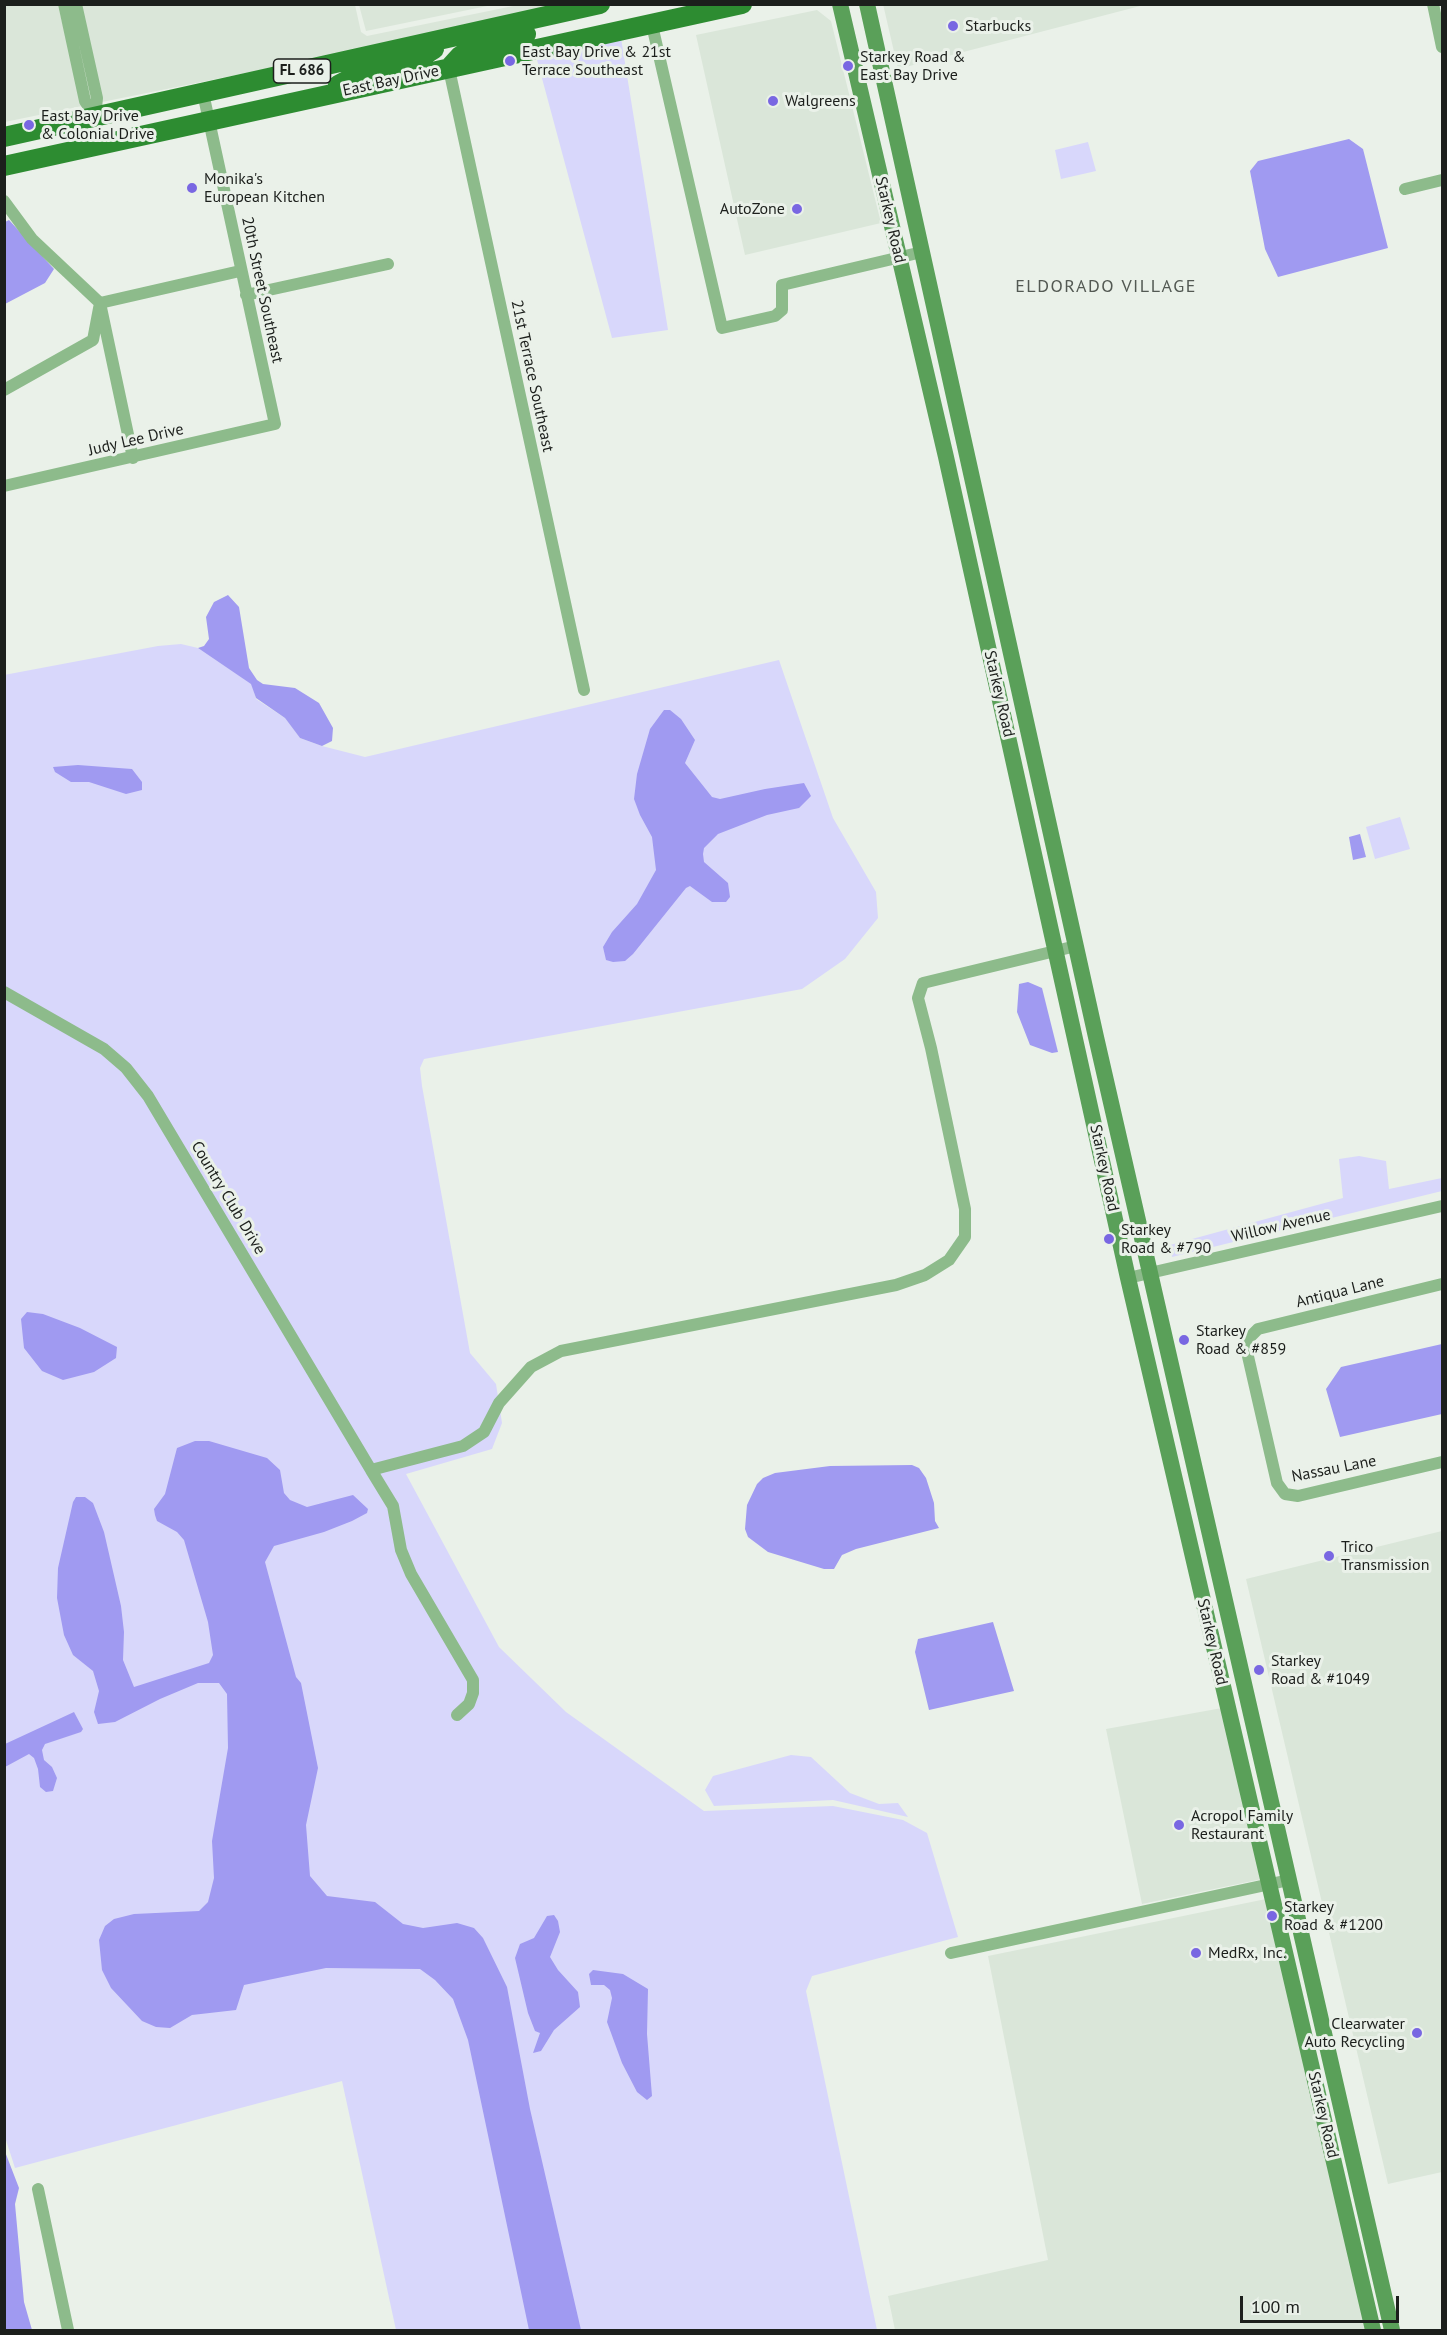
<!DOCTYPE html>
<style>
body{margin:0}
#map{position:relative;width:1447px;height:2335px;overflow:hidden;background:#eaf1e9;font-family:"PT Sans",sans-serif}
canvas{display:block}
.frame{position:absolute;inset:0;border:6px solid #1c1f1c;pointer-events:none}
.scale{position:absolute;left:1240px;top:2296px;width:159px;height:27px;box-sizing:border-box;border:3px solid #1c1f1c;border-top:0;padding-left:8px;font-size:18px;line-height:21px;white-space:nowrap;color:#1c1f1c;-webkit-text-stroke:4px #eaf1e9;paint-order:stroke}
</style>
<div id="map">
<canvas width="1447" height="2335"></canvas>
<div class="frame"></div>
<div class="scale">100 m</div>
</div>
<script>
const context = document.querySelector('canvas').getContext('2d');
context.lineJoin = 'round';
function paint(path, color) { context.fillStyle = color; context.fill(path, 'evenodd'); }
const poly = rows => new Path2D(rows.map(r => 'M' + r).join(''));
function strokePath(path, color, width, dash) { context.strokeStyle = color; context.lineWidth = width; context.lineCap = dash ? 'butt' : 'round'; context.setLineDash(dash || []); context.stroke(path); }
function label(font, color, halo, rows, align = 'center') {
  context.font = font + ' "PT Sans",sans-serif'; context.lineWidth = 6; context.setLineDash([]); context.textBaseline = 'middle'; context.strokeStyle = halo; context.fillStyle = color; for (const [text, x, y, turn = 0] of rows) {
    context.save(); context.translate(x, y); context.rotate((+turn || 0) * Math.PI / 180); context.textAlign = isNaN(turn) ? turn : align; if (halo) context.strokeText(text, 0, 0); context.fillText(text, 0, 0); context.restore();
  }
}
paint(poly([
 [883,4,1144,4,1144,5,898,69],
 [5,5,58,5,82,106,5,122],
 [81,5,355,5,361,32,367,36,518,5,570,5,425,37,102,102],
 [359,5,359,4,492,5,366,31],
 [817,10,831,21,881,223,745,255,696,35],
 [1442,1531,1442,2172,1388,2184,1246,1579],
 [1222,1708,1262,1879,1142,1904,1106,1729],
 [1266,1899,1368,2330,895,2330,888,2296,1048,2260,988,1956]
]), '#dae6d9');
paint(poly([
 [621,38,668,330,612,338,536,56],
 [1088,142,1096,171,1061,179,1055,150],
 [181,644,198,648,252,684,256,699,285,718,300,738,322,746,365,757,779,660,833,818,876,892,878,918,845,959,802,989,424,1059,420,1068,422,1086,470,1353,496,1384,502,1423,492,1449,406,1474,499,1647,566,1712,704,1811,833,1806,903,1820,927,1833,958,1937,812,1976,806,1991,877,2330,396,2330,342,2081,15,2168,4,2134,4,675,158,646],
 [1400,817,1410,849,1375,859,1366,827],
 [1359,1156,1386,1161,1389,1189,1442,1178,1442,1191,1172,1257,1170,1245,1343,1198,1339,1159],
 [791,1755,811,1757,850,1793,879,1804,898,1803,908,1817,833,1800,714,1806,705,1790,713,1776]
]), '#d8d7fb');
paint(poly([
 [1349,139,1363,149,1388,248,1278,277,1265,249,1250,171,1258,161],
 [9,220,54,269,45,283,5,304,5,222],
 [228,595,239,607,249,668,257,680,263,684,295,688,319,703,333,728,332,741,322,746,300,738,285,718,256,698,251,684,198,648,204,646,209,639,206,617,214,602],
 [664,710,670,710,681,719,695,740,685,763,712,797,720,799,765,789,804,783,811,796,799,808,767,815,718,834,704,848,703,854,704,862,728,883,730,897,726,902,712,902,690,886,686,888,633,954,625,961,613,962,606,960,603,947,612,932,637,904,656,870,652,837,640,815,634,799,637,774,650,729],
 [78,765,132,769,142,782,142,790,126,794,89,782,71,782,55,772,53,767],
 [1360,834,1366,857,1353,860,1349,837],
 [1028,982,1042,988,1058,1052,1052,1053,1030,1045,1017,1012,1019,984],
 [27,1312,43,1314,80,1328,117,1347,116,1358,94,1372,63,1380,42,1371,24,1348,21,1319],
 [1442,1344,1442,1414,1340,1437,1326,1389,1341,1367],
 [195,1441,209,1441,267,1458,280,1470,284,1493,290,1500,307,1507,353,1495,368,1509,367,1513,352,1521,324,1532,274,1546,265,1562,296,1677,301,1683,318,1768,306,1825,310,1876,327,1896,375,1902,403,1924,423,1928,457,1923,474,1928,483,1938,507,1987,530,2109,581,2330,529,2330,468,2040,453,1999,435,1980,420,1969,326,1968,244,1985,236,2010,192,2015,170,2028,156,2027,142,2021,111,1988,102,1970,99,1940,105,1926,114,1919,134,1914,199,1911,208,1902,214,1878,212,1841,228,1748,227,1694,219,1683,198,1683,160,1699,115,1722,98,1724,94,1712,99,1691,93,1671,73,1655,64,1635,57,1598,58,1568,73,1502,76,1497,85,1497,93,1503,104,1532,121,1606,124,1632,123,1660,134,1687,209,1663,213,1655,208,1622,184,1540,177,1532,157,1521,155,1515,154,1509,165,1494,177,1448],
 [912,1465,919,1468,926,1478,934,1503,935,1521,939,1528,856,1549,842,1555,834,1569,824,1569,768,1552,748,1537,745,1529,747,1505,757,1484,763,1478,775,1473,830,1466],
 [993,1622,1014,1691,929,1710,915,1652,918,1639],
 [74,1712,83,1729,81,1732,45,1744,42,1750,44,1760,52,1767,57,1778,53,1791,46,1792,40,1787,38,1769,34,1758,29,1754,5,1767,5,1744],
 [554,1915,558,1921,560,1932,550,1957,558,1970,578,1992,580,2007,554,2030,541,2051,533,2053,540,2033,535,2031,528,2013,515,1958,520,1944,534,1938,547,1916],
 [593,1970,623,1974,648,1989,647,2034,652,2096,647,2100,637,2092,622,2063,607,2022,612,1998,610,1990,604,1985,591,1985,589,1974],
 [4,2149,19,2188,15,2204,24,2302,32,2330,5,2330]
]), '#a09af1');
strokePath(poly([
 [64,4,85,101,95,117],
 [76,4,97,98,95,117],
 [1433,4,1442,47],
 [652,25,722,328,775,316,782,310,782,285,922,252],
 [449,69,584,690],
 [1405,189,1442,180],
 [4,201,32,239,100,303,133,458],
 [246,295,388,264],
 [4,390,93,340,100,303,240,271],
 [4,486,275,424,203,93],
 [4,992,104,1049,126,1068,148,1096,371,1470,463,1446,484,1432,499,1403,531,1367,561,1351,896,1285,925,1275,949,1260,965,1237,965,1209,931,1048,918,998,923,983,1076,946],
 [1128,1278,1442,1206],
 [1442,1284,1258,1329,1249,1338,1247,1352,1277,1483,1285,1494,1298,1496,1442,1462],
 [371,1470,393,1506,401,1550,411,1574,473,1680,473,1693,469,1704,457,1715],
 [951,1953,1289,1880],
 [38,2189,68,2330]
]), '#8dbb8b', 12);
strokePath(poly([
 [840,4,946,457,1128,1278,1373,2330],
 [867,4,1096,1037,1392,2330]
]), '#5aa059', 16);
strokePath(poly([
 [450,67,460,56,475,47,526,34],
 [338,85,359,74,418,59,434,49],
 [4,137,600,4],
 [4,166,742,4]
]), '#2d8c31', 20);
for (const [x, y, r, color] of [
 [953,26,6,"#7967e2"],
 [510,61,6,"#7967e2"],
 [848,66,6,"#7967e2"],
 [773,101,6,"#7967e2"],
 [29,125,6,"#7967e2"],
 [192,188,6,"#7967e2"],
 [797,209,6,"#7967e2"],
 [1109,1239,6,"#7967e2"],
 [1184,1340,6,"#7967e2"],
 [1329,1556,6,"#7967e2"],
 [1259,1670,6,"#7967e2"],
 [1179,1825,6,"#7967e2"],
 [1272,1916,6,"#7967e2"],
 [1196,1953,6,"#7967e2"],
 [1417,2033,6,"#7967e2"]
]) { const dot = new Path2D(); dot.arc(x, y, r, 0, 2 * Math.PI); context.fillStyle = color; context.fill(dot); strokePath(dot, '#eaf1e9', 2); }
for (const [x, y, w] of [
 [302,71,57]
]) { const box = new Path2D(); box.roundRect(x - w / 2, y - 12, w, 24, 4.5); context.fillStyle = '#eaf1e9'; context.fill(box); strokePath(box, '#1c1f1c', 1.5); }
label('bold 15px', '#1c1f1c', null, [
 ["FL 686",302,71]
]);
label('16px', '#1c1f1c', '#eaf1e9', [
 ["Starbucks",965,26],
 ["East Bay Drive & 21st",522,52],
 ["Terrace Southeast",522,70],
 ["Starkey Road &",860,57],
 ["East Bay Drive",860,75],
 ["Walgreens",785,101],
 ["East Bay Drive",41,116],
 ["& Colonial Drive",41,134],
 ["Monika's",204,179],
 ["European Kitchen",204,197],
 ["AutoZone",785,209,"right"],
 ["Starkey",1121,1230],
 ["Road & #790",1121,1248],
 ["Starkey",1196,1331],
 ["Road & #859",1196,1349],
 ["Trico",1341,1547],
 ["Transmission",1341,1565],
 ["Starkey",1271,1661],
 ["Road & #1049",1271,1679],
 ["Acropol Family",1191,1816],
 ["Restaurant",1191,1834],
 ["Starkey",1284,1907],
 ["Road & #1200",1284,1925],
 ["MedRx, Inc.",1208,1953],
 ["Clearwater",1405,2024,"right"],
 ["Auto Recycling",1405,2042,"right"]
], 'left');
label('16px', '#1c1f1c', '#eaf1e9', [
 ["East Bay Drive",391,81,-12],
 ["Starkey Road",890,220,77],
 ["20th Street Southeast",262,290,78],
 ["21st Terrace Southeast",532,376,78],
 ["Judy Lee Drive",136,440,-13],
 ["Starkey Road",999,694,77],
 ["Starkey Road",1104,1168,78],
 ["Country Club Drive",228,1198,59],
 ["Willow Avenue",1281,1226,-13],
 ["Antiqua Lane",1340,1292,-14],
 ["Nassau Lane",1334,1469,-11],
 ["Starkey Road",1212,1642,77],
 ["Starkey Road",1323,2115,77]
]);
context.letterSpacing = '1.5px';
label('18px', '#535953', '#eaf1e9', [
 ["ELDORADO VILLAGE",1106,287]
]);
context.letterSpacing = '0px';
</script>
